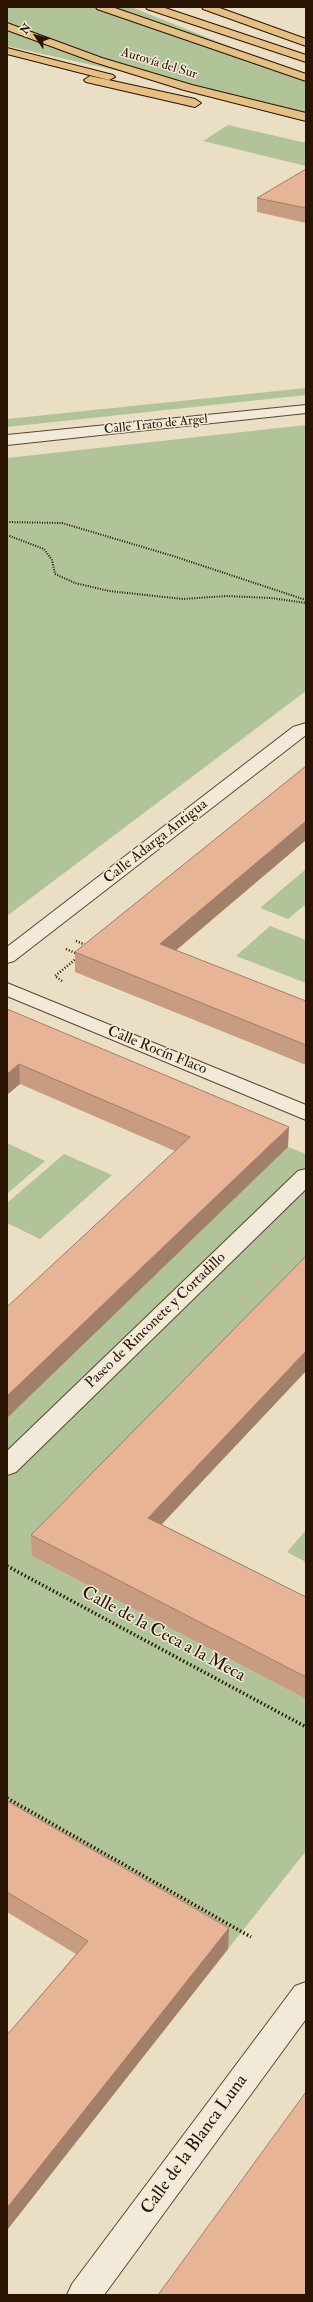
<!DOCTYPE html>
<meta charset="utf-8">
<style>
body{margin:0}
#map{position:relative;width:313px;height:2302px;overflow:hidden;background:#eadfc4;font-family:"IM FELL Double Pica",serif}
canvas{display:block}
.frame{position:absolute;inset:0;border:8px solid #291401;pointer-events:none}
.north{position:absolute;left:16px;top:16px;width:40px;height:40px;-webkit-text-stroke:3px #f1ead9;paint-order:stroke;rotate:305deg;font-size:11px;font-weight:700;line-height:16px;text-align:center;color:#291401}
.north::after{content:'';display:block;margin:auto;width:14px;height:18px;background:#291401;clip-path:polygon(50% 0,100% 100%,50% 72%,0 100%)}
</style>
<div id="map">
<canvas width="313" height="2302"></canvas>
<div class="frame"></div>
<div class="north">N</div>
</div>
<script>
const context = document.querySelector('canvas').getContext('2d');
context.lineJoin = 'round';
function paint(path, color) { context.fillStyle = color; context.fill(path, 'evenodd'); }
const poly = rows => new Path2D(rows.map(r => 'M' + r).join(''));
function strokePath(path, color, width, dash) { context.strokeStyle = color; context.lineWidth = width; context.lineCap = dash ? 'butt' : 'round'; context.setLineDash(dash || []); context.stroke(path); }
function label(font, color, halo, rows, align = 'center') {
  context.font = font + ' "IM FELL Double Pica",serif'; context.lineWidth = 3; context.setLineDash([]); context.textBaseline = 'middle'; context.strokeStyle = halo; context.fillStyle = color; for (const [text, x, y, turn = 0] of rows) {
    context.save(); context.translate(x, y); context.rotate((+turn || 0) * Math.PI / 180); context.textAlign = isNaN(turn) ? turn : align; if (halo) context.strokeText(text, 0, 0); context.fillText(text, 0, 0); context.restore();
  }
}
paint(poly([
 [7,7,131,7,306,77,306,113,7,46],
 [228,125,306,143,306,166,203,141],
 [306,388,306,395,7,427,7,419],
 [306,425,306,691,7,916,7,458],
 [306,869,306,904,288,919,260,908],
 [270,926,306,940,306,983,236,956],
 [7,1143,45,1161,7,1194],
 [288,1147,306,1154,306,1275,32,1556,306,1699,306,1851,228,1949,7,1822,7,1418],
 [64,1154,112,1175,40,1239,7,1223,7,1203],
 [306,1530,306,1562,287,1552]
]), '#b0c399');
const pedestrian = poly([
 [306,1169,306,1189,16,1472,7,1475,7,1451,298,1171,306,1169]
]);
const minor = poly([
 [306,405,306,413,7,445,7,435,306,405],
 [306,723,306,735,14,961,7,963,7,947,293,727,306,723],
 [7,983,306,1105,306,1120,7,996,7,983],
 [306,1982,306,2019,104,2295,67,2295,72,2284,295,1986,306,1982]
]);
const motorway = poly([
 [96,7,112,7,306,74,306,81,97,9,96,7],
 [146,7,162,7,306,55,306,62,147,9,146,7],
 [202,7,217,7,306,39,306,46,203,9,202,7],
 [7,23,102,58,192,85,306,113,306,121,184,90,94,62,7,30,7,23],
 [7,48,113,75,115,77,109,80,7,54,7,48],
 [90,76,195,99,201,103,195,107,86,82,84,80,90,76]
]);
strokePath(pedestrian, '#594732', 2);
strokePath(minor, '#594732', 2);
strokePath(motorway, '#291401', 2);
strokePath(poly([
 [7,522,62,523,173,556,306,600],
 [7,535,44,549,52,560,55,574,75,583,109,591,183,599,226,596,271,598,306,603]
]), '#291401', 2, [1, 1.5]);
strokePath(poly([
 [76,941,86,945],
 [66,949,78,954],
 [62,981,55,976,77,958]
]), '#291401', 2.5, [1, 2]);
strokePath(poly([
 [7,1566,306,1727],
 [7,1798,251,1937]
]), '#291401', 3.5, [1.5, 2.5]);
paint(pedestrian, '#f1ead9');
paint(minor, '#f1ead9');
paint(motorway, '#e5c082');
paint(poly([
 [306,169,306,223,257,212,257,198],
 [306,766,306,840,175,950,306,1001,306,1065,75,972,75,952],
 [7,1009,288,1147,7,1418,7,1307,175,1151,20,1084],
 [306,1256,306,1371,161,1524,306,1597,306,1699,32,1556,31,1535],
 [7,1801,229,1928,228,1949,7,2230,7,2035,76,1954,7,1912]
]), '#c79c81');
paint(poly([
 [306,821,306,840,160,964,160,944],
 [19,1064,20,1084,7,1095,7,1074],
 [289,1127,288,1147,7,1418,7,1396],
 [306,1351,306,1371,148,1539,148,1518],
 [229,1928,228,1949,7,2230,7,2208]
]), '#a27f69');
const building = poly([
 [306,169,306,208,257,198,306,169],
 [306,766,306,821,160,944,306,1001,306,1045,75,952,306,766],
 [7,1009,289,1127,7,1396,7,1307,190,1137,19,1064,7,1074,7,1009],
 [306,1256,306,1351,148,1518,306,1597,306,1677,31,1535,306,1256],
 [7,1801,229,1928,7,2208,7,2035,88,1941,7,1892,7,1801],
 [306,2092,306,2295,158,2295,306,2092]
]);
paint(building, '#e7b596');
strokePath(building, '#a27f69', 1);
label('13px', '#291401', '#f1ead9', [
 ["Autovía del Sur",159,64,17],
 ["Calle Trato de Argel",156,425,-6]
]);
label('15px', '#291401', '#f1ead9', [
 ["Calle Adarga Antigua",156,842,-38],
 ["Calle Rocín Flaco",157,1051,22],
 ["Paseo de Rinconete y Cortadillo",156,1321,-44]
]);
label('18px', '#291401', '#f1ead9', [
 ["Calle de la Ceca a la Meca",163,1635,28],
 ["Calle de la Blanca Luna",195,2145,-54]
]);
</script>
